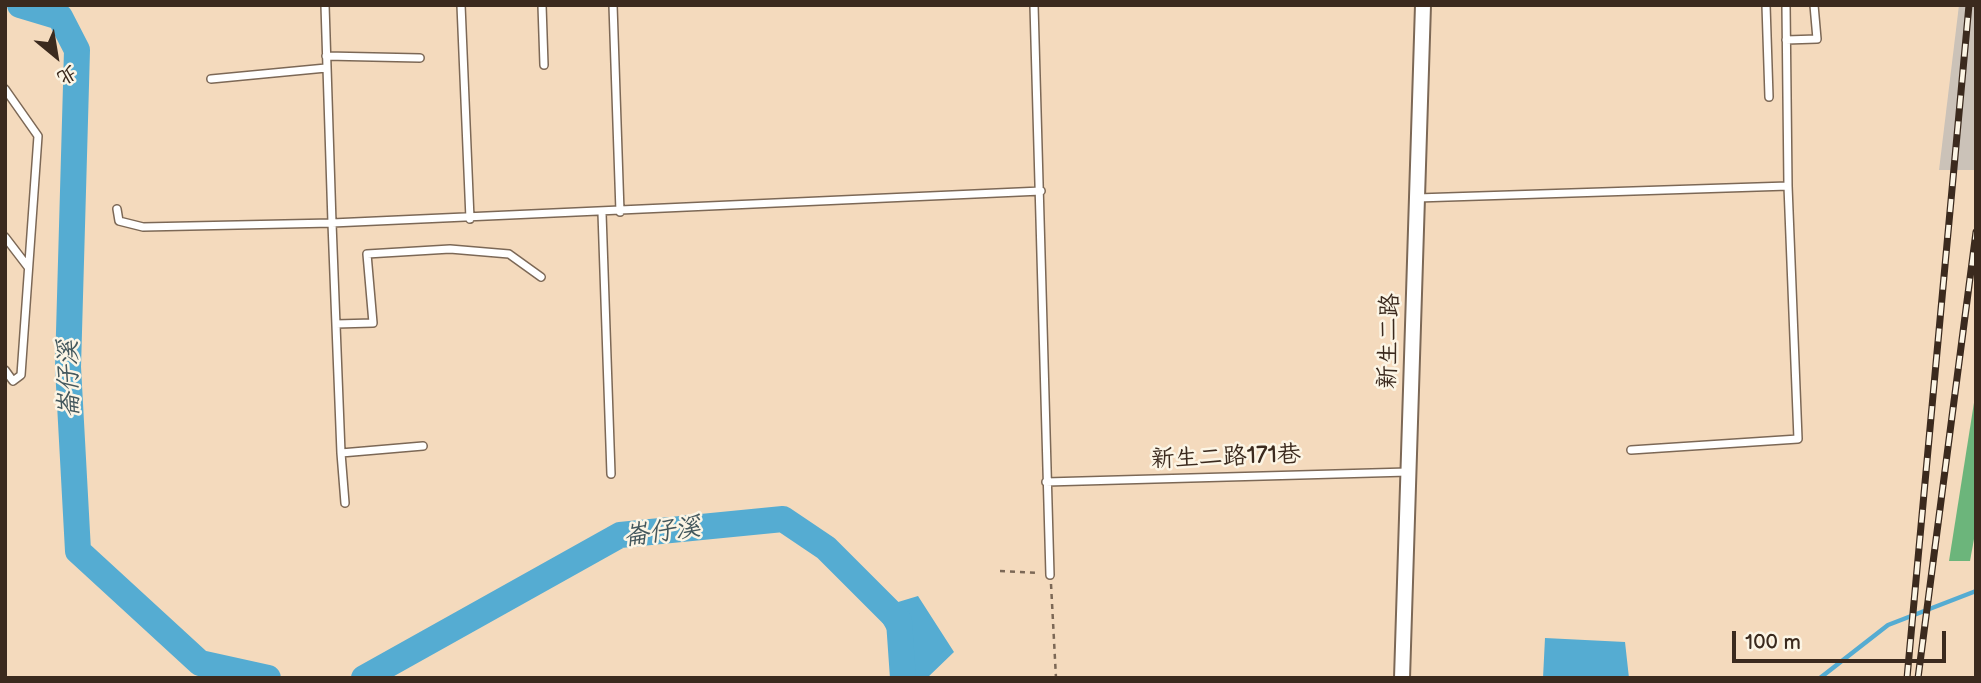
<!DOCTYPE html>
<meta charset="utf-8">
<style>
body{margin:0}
#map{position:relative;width:1981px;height:683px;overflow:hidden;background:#f4dabd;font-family:"Balsamiq Sans","LXGW WenKai TC",sans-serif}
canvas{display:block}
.frame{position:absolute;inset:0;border:7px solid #3b2a1e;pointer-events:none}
.north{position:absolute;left:21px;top:21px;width:70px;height:70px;-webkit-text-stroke:5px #fcf5e5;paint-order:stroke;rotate:150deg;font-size:19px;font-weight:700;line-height:28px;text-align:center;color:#3b2a1e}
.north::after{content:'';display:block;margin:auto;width:24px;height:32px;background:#3b2a1e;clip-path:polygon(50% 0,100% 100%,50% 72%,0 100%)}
.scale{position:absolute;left:1732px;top:631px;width:214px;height:32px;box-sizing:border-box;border:4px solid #3b2a1e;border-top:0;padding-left:9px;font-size:21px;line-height:24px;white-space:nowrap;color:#3b2a1e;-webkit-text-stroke:5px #fcf5e5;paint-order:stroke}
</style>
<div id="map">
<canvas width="1981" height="683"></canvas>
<div class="frame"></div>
<div class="north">北</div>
<div class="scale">100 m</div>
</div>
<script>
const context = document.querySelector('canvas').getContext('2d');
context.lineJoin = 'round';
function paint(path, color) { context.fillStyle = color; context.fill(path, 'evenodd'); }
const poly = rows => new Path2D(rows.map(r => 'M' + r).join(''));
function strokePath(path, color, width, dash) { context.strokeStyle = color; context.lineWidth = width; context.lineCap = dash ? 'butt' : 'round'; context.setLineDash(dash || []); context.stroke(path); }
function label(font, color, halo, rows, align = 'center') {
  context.font = font + ' "Balsamiq Sans","LXGW WenKai TC",sans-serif'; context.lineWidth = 5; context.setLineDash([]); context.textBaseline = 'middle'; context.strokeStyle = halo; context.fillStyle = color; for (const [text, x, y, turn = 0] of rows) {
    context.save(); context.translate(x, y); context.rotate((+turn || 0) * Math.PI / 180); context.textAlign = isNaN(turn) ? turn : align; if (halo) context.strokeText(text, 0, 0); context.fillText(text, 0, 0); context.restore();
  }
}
paint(poly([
 [1959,5,1976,5,1976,170,1939,170]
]), '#cbc2b8');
paint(poly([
 [1976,390,1976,528,1970,561,1949,561]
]), '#6cb57b');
paint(poly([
 [918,596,954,652,927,678,914,678,875,609],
 [1545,638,1625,642,1629,678,1543,678]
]), '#55acd2');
strokePath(poly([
 [1820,678,1888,625,1976,591]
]), '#55acd2', 4.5);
strokePath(poly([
 [20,5,60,17,77,50,68,367,78,551,200,663,268,678],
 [364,678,620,535,783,519,826,548,899,621,903,678]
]), '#55acd2', 26);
const service = poly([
 [325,5,332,223,1041,191],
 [461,5,470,219],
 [542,5,544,65],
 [613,5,620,212],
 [1034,5,1050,575],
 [1766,5,1769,97],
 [1786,40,1817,39,1814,5],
 [326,56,420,58],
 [211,79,326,68],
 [5,89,38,136,21,375,13,381,5,370],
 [1417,198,1788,186,1786,5],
 [117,209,119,221,143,227,332,223,341,453,423,446],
 [602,213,611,474],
 [5,237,28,267],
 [336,324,373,323,367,254,450,249,509,254,541,277],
 [1631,450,1798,439,1788,186],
 [341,453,345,503],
 [1046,482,1408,472]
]);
const minor = poly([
 [1402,678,1423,5]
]);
strokePath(service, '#7c6856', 10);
strokePath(minor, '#7c6856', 18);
strokePath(poly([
 [1000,571,1039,573],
 [1051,584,1056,678]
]), '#7c6856', 2.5, [5, 5]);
strokePath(service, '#fff', 7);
strokePath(minor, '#fff', 14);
const rail = poly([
 [1907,678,1969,5],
 [1918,678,1976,232]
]);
strokePath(rail, '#3b2a1e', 7);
strokePath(rail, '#fcf5e5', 4.5, [13]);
label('24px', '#3b2a1e', '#fcf5e5', [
 ["新生二路",1390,341,-88],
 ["新生二路171巷",1226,458,-2]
]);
label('italic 26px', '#44585d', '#fcf5e5', [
 ["崙仔溪",70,379,-91],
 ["崙仔溪",662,533,-8]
]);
</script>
